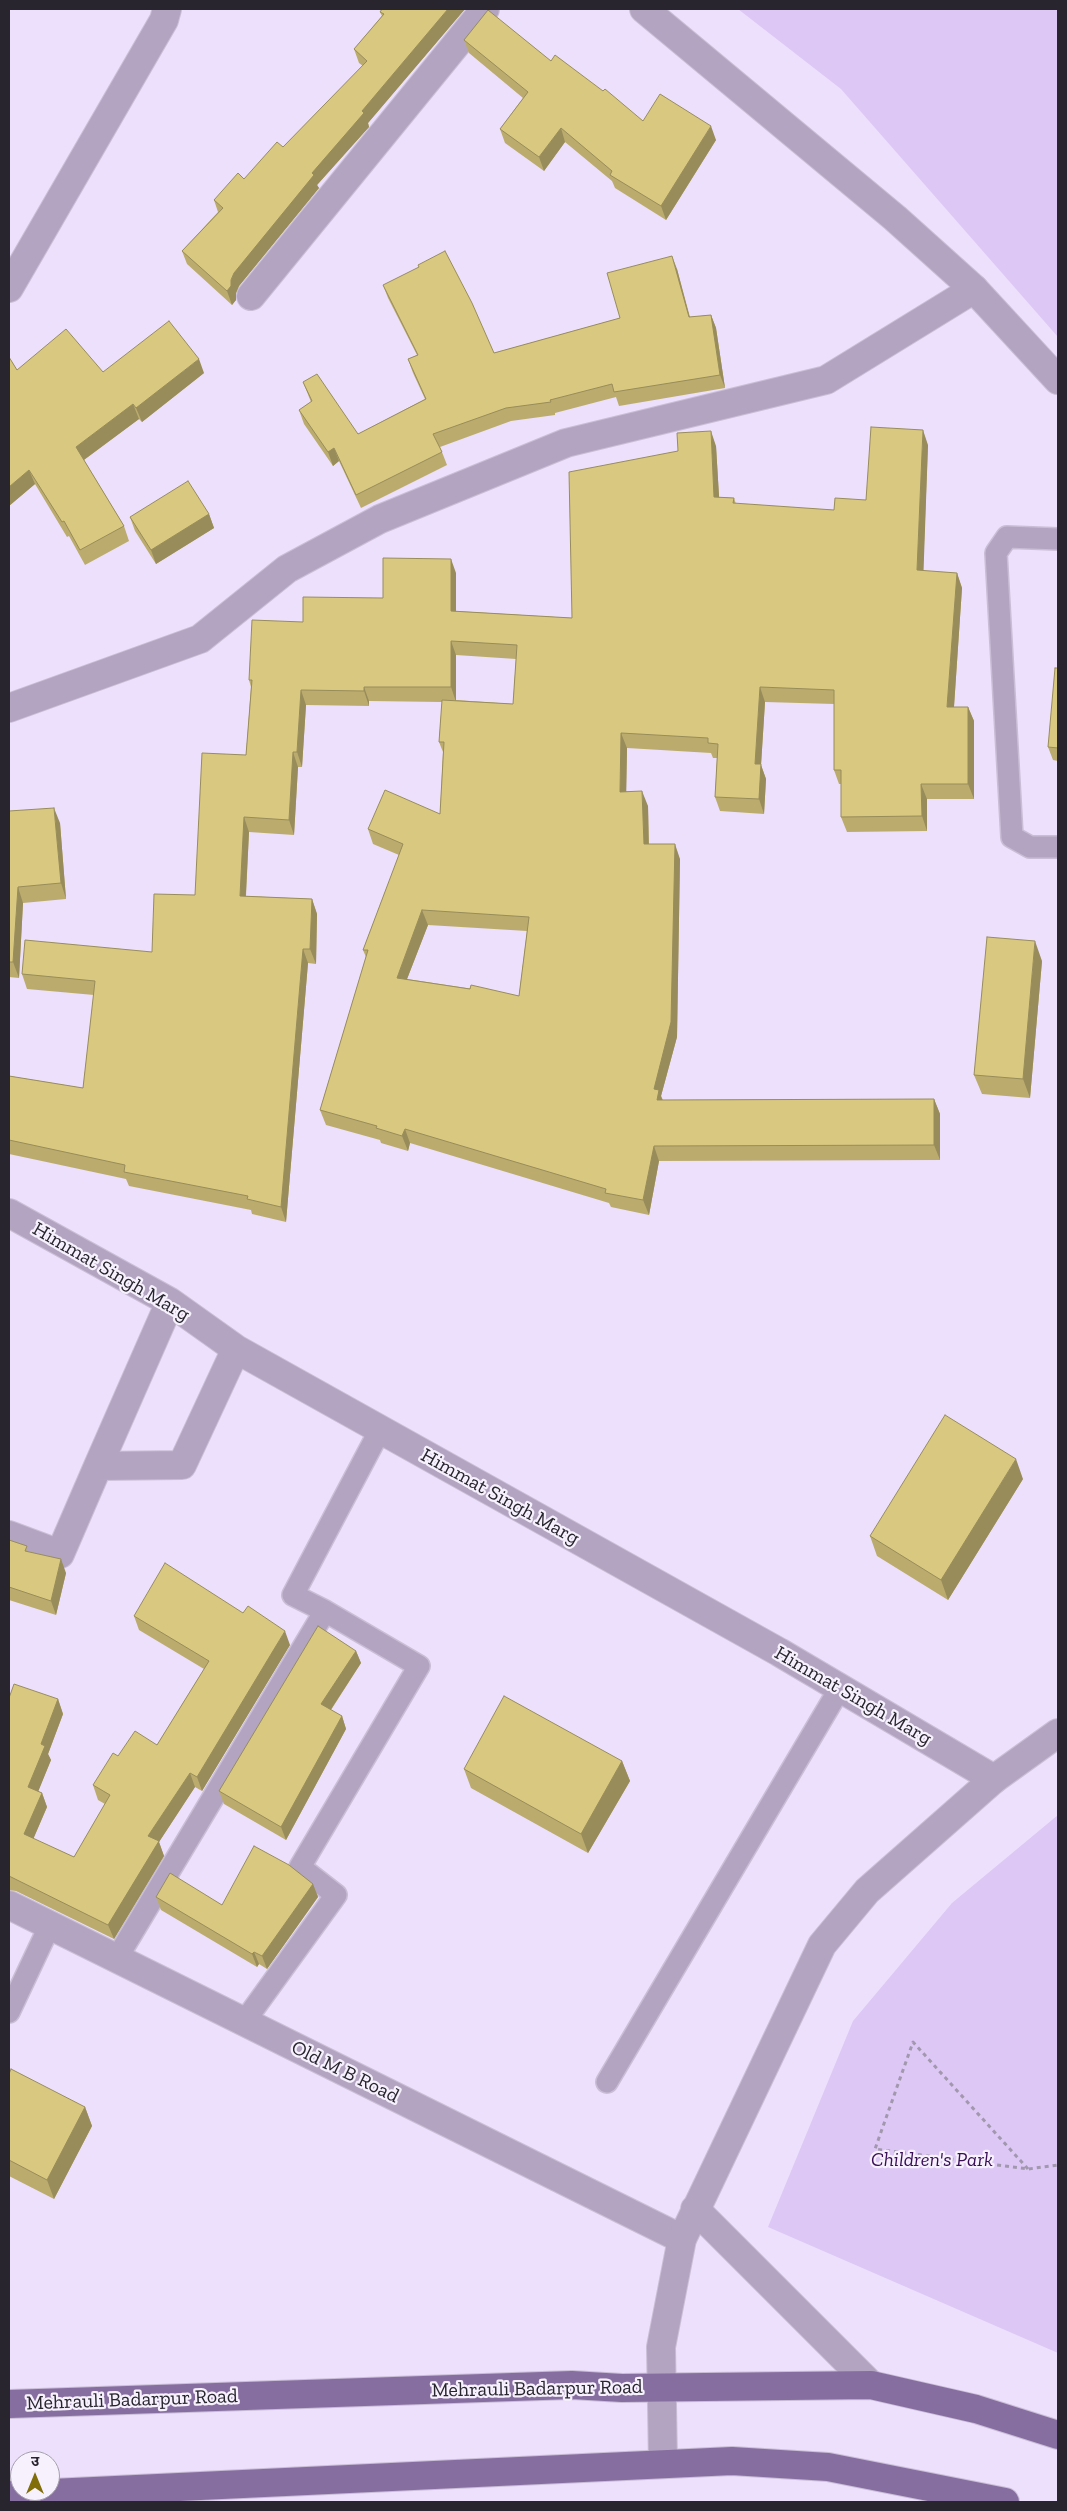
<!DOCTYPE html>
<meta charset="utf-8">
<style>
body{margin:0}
#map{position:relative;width:1067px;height:2511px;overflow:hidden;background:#ede0fc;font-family:"Zilla Slab","Noto Sans Devanagari",serif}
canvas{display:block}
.frame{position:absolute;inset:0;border:10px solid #29252f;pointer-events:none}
.north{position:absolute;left:10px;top:2451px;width:50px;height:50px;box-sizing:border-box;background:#f6f1fd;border:1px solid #a49fab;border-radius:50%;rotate:0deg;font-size:14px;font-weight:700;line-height:20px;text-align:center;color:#29252f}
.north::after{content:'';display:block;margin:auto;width:18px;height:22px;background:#816e0b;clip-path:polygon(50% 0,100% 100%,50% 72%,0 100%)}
</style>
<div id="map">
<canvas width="1067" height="2511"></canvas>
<div class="frame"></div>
<div class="north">उ</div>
</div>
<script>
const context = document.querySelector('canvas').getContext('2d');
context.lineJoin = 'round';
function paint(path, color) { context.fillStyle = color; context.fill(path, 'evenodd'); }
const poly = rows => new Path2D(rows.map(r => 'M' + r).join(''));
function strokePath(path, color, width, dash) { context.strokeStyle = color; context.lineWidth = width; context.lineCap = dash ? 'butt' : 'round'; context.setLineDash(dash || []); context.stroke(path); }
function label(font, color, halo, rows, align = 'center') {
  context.font = font + ' "Zilla Slab",serif'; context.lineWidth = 4.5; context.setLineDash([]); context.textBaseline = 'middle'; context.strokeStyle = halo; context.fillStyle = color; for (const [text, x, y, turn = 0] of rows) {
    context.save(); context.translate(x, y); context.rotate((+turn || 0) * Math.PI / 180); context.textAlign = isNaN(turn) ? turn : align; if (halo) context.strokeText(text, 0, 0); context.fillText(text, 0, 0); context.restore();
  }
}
paint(poly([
 [738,9,1058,9,1058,337,841,89],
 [1058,1815,1058,2353,768,2227,853,2021,952,1903]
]), '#ddc7f5');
const service = poly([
 [1058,539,1007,537,996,553,1012,837,1030,847,1058,847],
 [117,1958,325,1611],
 [9,2012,50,1925],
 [244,2022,336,1895,300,1867,419,1666,325,1611,293,1595,380,1430],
 [607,2082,840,1688]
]);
const minor = poly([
 [9,288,164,20,167,9],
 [251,296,485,9],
 [9,708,200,639,287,569,380,519,566,443,826,380,974,289],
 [9,1213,170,1302,236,1349,779,1652,994,1779],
 [98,1466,170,1302],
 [9,1535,60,1554,98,1466,182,1465,236,1349],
 [9,1905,682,2239]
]);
const tertiary = poly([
 [644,9,895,218,974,289,1058,380],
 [695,2209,871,2385],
 [663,2463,661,2347,682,2239,822,1945,867,1891,994,1779,1058,1733]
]);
const primary = poly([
 [9,2404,572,2385,622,2388,871,2385,976,2409,1058,2435],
 [9,2495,732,2461,828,2467,1005,2502]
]);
strokePath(service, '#cabed7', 24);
strokePath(minor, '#cabed7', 30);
strokePath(tertiary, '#cabed7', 30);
strokePath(primary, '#cabed7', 30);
strokePath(poly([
 [1028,2169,913,2042,875,2149,1028,2169,1058,2165]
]), '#a298ae', 3, [4, 4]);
strokePath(service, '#b3a5c1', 21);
strokePath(minor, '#b3a5c1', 28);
strokePath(tertiary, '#b3a5c1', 28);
strokePath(primary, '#876ea0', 28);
paint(poly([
 [382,9,465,9,368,123,369,127,317,185,319,188,239,286,236,293,236,300,232,305,187,264,182,251,218,212,214,200,244,179,283,147,363,66,359,63,354,49,382,16,380,12],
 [464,40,551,61,643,121,716,140,666,220,615,188,612,181,565,142,544,171,505,143,500,129,523,98,469,53],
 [677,269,690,317,711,315,716,328,725,388,619,406,616,397,555,413,555,415,511,421,440,447,447,465,361,508,339,461,333,466,304,424,299,410,311,402,303,382,358,434,425,399,413,373,408,359,417,355,388,298,383,285,494,353,620,318],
 [9,357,17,370,103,372,204,373,142,422,139,419,84,460,124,526,129,541,85,565,69,536,67,537,35,484,9,506],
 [928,445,923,571,957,573,962,588,954,707,968,707,974,721,974,799,927,799,927,831,847,832,841,817,841,784,839,784,834,770,834,704,765,702,761,765,766,779,764,814,720,811,715,797,717,758,713,758,711,753,627,748,626,791,648,806,649,844,680,859,677,1037,661,1096,663,1100,934,1099,940,1114,940,1160,659,1161,649,1215,611,1207,609,1203,410,1143,408,1151,381,1143,380,1140,326,1125,320,1110,366,957,363,950,399,855,373,844,368,829,440,814,443,752,439,742,442,702,369,701,369,706,306,705,302,767,298,767,294,835,249,832,246,896,312,899,317,914,316,964,308,963,286,1222,252,1214,251,1210,129,1186,126,1179,9,1154,9,1076,83,1088,94,995,27,989,22,974,152,952,195,895,246,755,251,687,249,680,303,622,383,598,456,573,456,611,572,618,716,446,719,497,734,498,736,504,834,510,866,500],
 [456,655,516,659,513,704,456,700],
 [428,925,527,931,519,996,407,979],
 [209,514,214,528,156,564,135,531,130,517],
 [1058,668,1058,761,1053,760,1048,747],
 [9,817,60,823,66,899,23,903,19,978,9,977],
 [1042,961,1030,1098,982,1094,974,1075],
 [1023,1479,948,1600,877,1556,870,1536],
 [9,1540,66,1573,56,1615,9,1600],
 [134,1616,290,1645,202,1791,195,1787,159,1842,164,1856,114,1939,16,1891,9,1890,9,1698,58,1699,63,1714,48,1754,51,1760,38,1791,42,1793,47,1807,33,1839,74,1857,105,1804,98,1800,93,1785,118,1756,157,1745,204,1669,139,1630],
 [356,1651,361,1663,331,1710,342,1716,346,1729,286,1840,224,1804,219,1791],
 [622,1761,630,1781,588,1853,471,1788,464,1769],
 [313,1884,318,1897,267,1969,259,1964,257,1967,161,1910,156,1897,222,1905],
 [9,2074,85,2107,92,2126,54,2199,9,2176]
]), '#bbac6e');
paint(poly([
 [448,9,465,9,368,123,369,127,317,185,319,188,239,286,236,293,236,300,232,305,227,291,234,273,312,173,362,111],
 [711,126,716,140,666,220,661,206],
 [561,128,565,142,544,171,539,157],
 [672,256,677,269,693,330,689,317],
 [711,315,716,328,725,388,720,375],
 [199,359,204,373,142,422,136,408],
 [133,404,139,419,81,462,76,447],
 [923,430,928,445,923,585,917,570],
 [711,431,716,446,720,512,714,497],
 [334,448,339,461,333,466,328,452],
 [29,470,35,484,9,506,9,487],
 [209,514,214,528,156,564,151,550],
 [451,559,456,573,456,626,451,611],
 [957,573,962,588,953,721,947,707],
 [451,641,456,655,456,702,451,687],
 [364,687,369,701,369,706,364,691],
 [760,687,765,702,761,765,766,779,764,814,759,799,755,764],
 [301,690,306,705,302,767,297,752],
 [968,707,974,721,974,799,968,784],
 [621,733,627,748,626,806,620,792],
 [293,752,298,767,294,835,289,820],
 [921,784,927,799,927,831,922,816],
 [642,791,648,806,649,859,644,844],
 [54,808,60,823,66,899,61,883],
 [244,817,249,832,245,911,240,896],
 [675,844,680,859,677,1037,661,1096,664,1105,657,1100,654,1089],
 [18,887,23,903,19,978,13,962],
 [312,899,317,914,316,964,310,949],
 [422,910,428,925,402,992,397,978],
 [1035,941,1042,961,1030,1098,1023,1079],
 [303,949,308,963,286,1222,281,1207],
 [934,1099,940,1114,940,1160,934,1145],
 [405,1129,410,1143,408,1151,402,1136],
 [654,1146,659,1161,649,1215,643,1200],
 [1016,1459,1023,1479,948,1600,941,1580],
 [61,1559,66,1573,56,1615,51,1601],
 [285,1631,290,1645,202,1791,197,1777],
 [356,1651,361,1663,326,1717,321,1704],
 [58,1699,63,1714,48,1754,51,1760,34,1802,28,1787,41,1744],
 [342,1716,346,1729,286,1840,281,1827],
 [622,1761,630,1781,588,1853,581,1834],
 [190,1773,195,1787,159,1842,164,1856,114,1939,108,1925,148,1836],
 [42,1793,47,1807,29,1849,24,1834],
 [313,1884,318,1897,267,1969,262,1956],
 [254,1952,259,1964,257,1967,252,1954],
 [85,2107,92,2126,54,2199,47,2180]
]), '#988c5a');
const building = poly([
 [382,9,448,9,362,111,364,113,312,173,314,175,234,273,231,280,231,286,227,291,182,251,223,208,214,200,238,173,244,179,277,142,283,147,367,61,354,49,384,14,380,12,382,9],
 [488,10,551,61,555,55,603,91,605,89,643,121,660,94,711,126,661,206,610,175,612,171,561,128,539,157,500,129,528,92,464,40,488,10],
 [445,251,472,303,494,353,620,318,607,273,672,256,689,317,711,315,720,375,614,392,612,384,550,400,551,402,506,408,433,434,442,452,356,495,334,448,328,452,299,410,312,401,303,382,317,374,358,434,426,399,408,359,418,355,383,285,419,267,418,265,445,251],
 [169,321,199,359,136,408,133,404,76,447,124,526,80,550,64,521,62,522,29,470,9,487,9,357,17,370,66,329,103,372,169,321],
 [871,427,923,430,917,570,957,573,947,707,968,707,968,784,921,784,922,816,841,817,841,770,834,770,834,690,760,687,755,764,761,764,759,799,715,797,718,744,708,743,708,738,621,733,620,792,642,791,644,844,675,844,671,1022,654,1089,659,1090,657,1100,934,1099,934,1145,654,1146,643,1200,605,1193,606,1189,405,1129,402,1136,376,1128,377,1126,320,1110,368,950,363,950,403,844,368,829,385,790,440,814,444,742,439,742,442,700,513,704,517,645,451,641,451,687,364,687,364,691,301,690,297,752,293,752,289,820,244,817,240,896,312,899,310,949,303,949,281,1207,247,1199,248,1196,124,1172,125,1165,9,1140,9,1076,83,1088,95,981,22,974,25,940,152,952,154,894,195,895,202,753,246,755,252,680,249,680,252,620,303,622,303,597,383,598,383,558,451,559,451,611,572,618,569,472,678,451,677,433,711,431,714,497,734,498,733,503,834,510,835,498,866,500,871,427],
 [422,910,529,917,519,996,471,985,470,989,397,978,422,910],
 [188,481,209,514,151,550,130,517,188,481],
 [1055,668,1058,668,1058,748,1048,747,1055,668],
 [54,808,61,883,18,887,13,962,9,962,9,811,54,808],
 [987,937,1035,941,1023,1079,974,1075,987,937],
 [945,1415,1016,1459,941,1580,870,1536,945,1415],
 [9,1540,27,1546,25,1551,61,1559,51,1601,9,1587,9,1540],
 [165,1563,243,1613,248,1606,285,1631,197,1777,190,1773,148,1836,159,1841,108,1925,9,1876,9,1698,14,1684,58,1699,41,1744,45,1746,28,1787,42,1793,24,1834,74,1857,110,1795,93,1785,113,1753,118,1756,135,1731,157,1745,209,1661,134,1616,165,1563],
 [318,1626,356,1651,321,1704,342,1716,281,1827,219,1791,318,1626],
 [504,1696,622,1761,581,1834,464,1769,504,1696],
 [254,1846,289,1865,313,1884,262,1956,254,1952,252,1954,156,1897,170,1873,222,1905,254,1846],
 [11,2069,85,2107,47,2180,9,2160,9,2074,11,2069]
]);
paint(building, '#d9c880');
strokePath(building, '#988c5a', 1);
label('20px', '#29252f', '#f6f1fd', [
 ["Himmat Singh Marg",111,1272,30],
 ["Himmat Singh Marg",500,1497,29],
 ["Himmat Singh Marg",853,1696,30],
 ["Old M B Road",345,2072,26],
 ["Mehrauli Badarpur Road",537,2389,-1],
 ["Mehrauli Badarpur Road",132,2400,-2]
]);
label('italic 20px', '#390e57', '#f6f1fd', [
 ["Children's Park",932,2160]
]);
</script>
